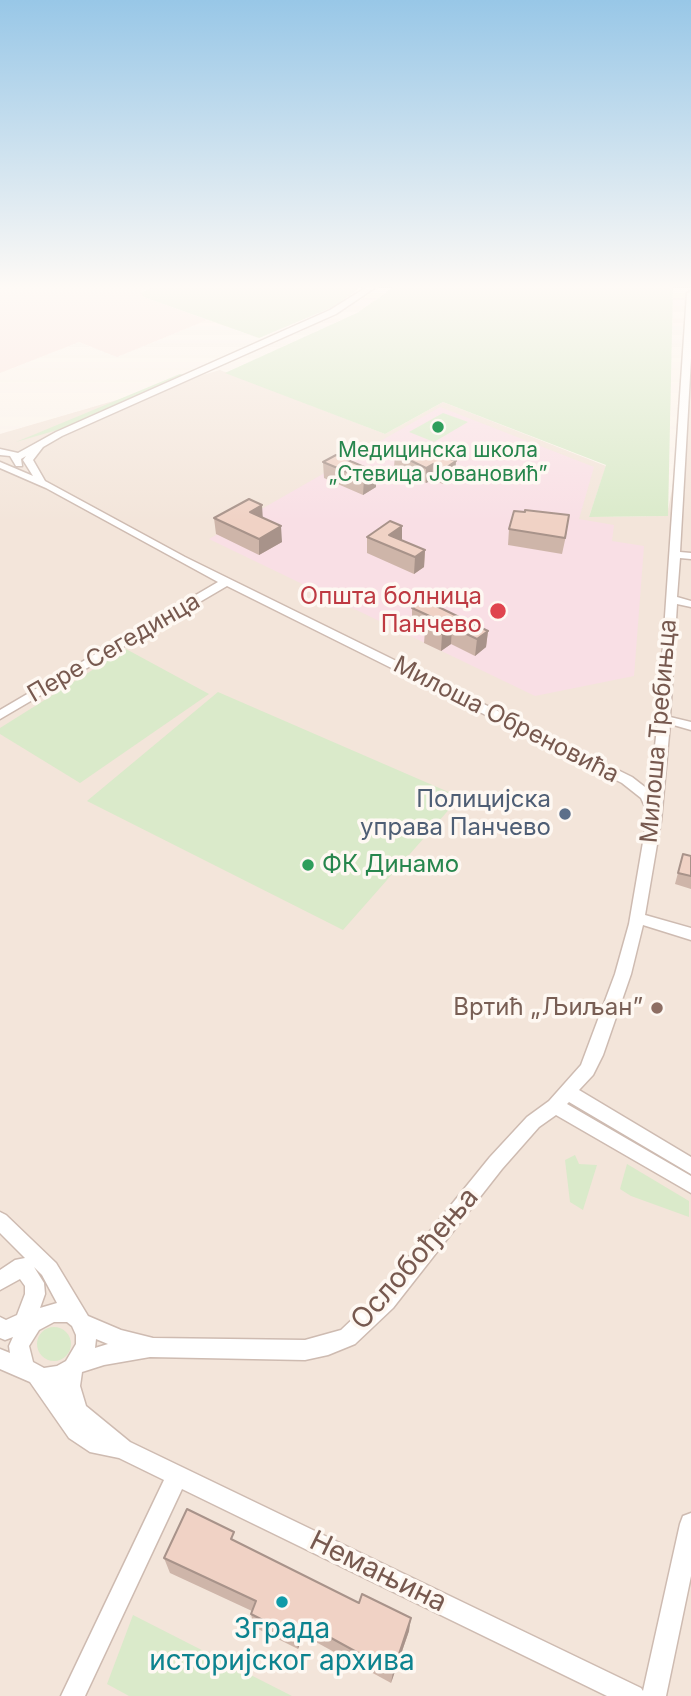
<!DOCTYPE html>
<meta charset="utf-8">
<style>
body{margin:0}
canvas{display:block;background:#fcf4ec}
</style>
<canvas width="691" height="1696"></canvas>
<script>
const context = document.querySelector('canvas').getContext('2d');
context.lineJoin = 'round';
function paint(path, color) { context.fillStyle = color; context.fill(path, 'evenodd'); }
const poly = rows => new Path2D(rows.map(r => 'M' + r).join(''));
function strokePath(path, color, width, dash) { context.strokeStyle = color; context.lineWidth = width; context.lineCap = dash ? 'butt' : 'round'; context.setLineDash(dash || []); context.stroke(path); }
function label(font, color, halo, rows, align = 'center') {
  context.font = font + ' Inter,sans-serif'; context.lineWidth = 7; context.setLineDash([]); context.textBaseline = 'middle'; context.strokeStyle = halo; context.fillStyle = color; for (const [text, x, y, turn = 0] of rows) {
    context.save(); context.translate(x, y); context.rotate((+turn || 0) * Math.PI / 180); context.textAlign = isNaN(turn) ? turn : align; if (halo) context.strokeText(text, 0, 0); context.fillText(text, 0, 0); context.restore();
  }
}
paint(poly([
 [691,336,691,1696,0,1696,0,434,220,370,385,434,443,402,606,466,589,517,667,516,683,429]
]), '#f3e5da');
paint(poly([
 [0,285,157,285,142,291,144,297,207,320,117,357,79,342,0,373]
]), '#fbe6e0');
paint(poly([
 [440,407,594,467,579,519,614,525,612,541,644,546,634,676,535,696,209,539]
]), '#f9dfe5');
paint(poly([
 [157,285,363,285,335,306,259,338,144,297,141,293],
 [397,285,673,285,668,516,589,517,606,465,443,402,385,434,225,373,357,313],
 [180,374,183,375,71,426,16,442],
 [443,413,468,422,434,442,409,432],
 [126,649,209,694,80,783,0,734,0,728],
 [218,692,460,797,343,930,87,801],
 [575,1155,579,1164,597,1165,583,1210,570,1202,565,1160],
 [627,1164,689,1201,689,1217,631,1196,620,1189],
 '37 1344a17 17 0 1 1 34 0a17 17 0 1 1-34 0Z',
 [133,1615,292,1696,129,1696,107,1684]
]), '#daeaca');
const minor = poly([
 [370,285,379,285,336,314,62,436,43,447,33,460,45,481,185,557,632,777,650,791,658,719,687,293,691,291,691,358,680,552,691,553,691,559,680,558,677,597,691,601,691,607,677,604,670,717,691,722,691,730,670,724,661,821,645,915,691,928,691,940,643,925,631,974,603,1055,593,1075,579,1090,691,1157,691,1174,569,1102,567,1104,691,1176,691,1193,556,1115,539,1127,502,1169,393,1308,355,1344,328,1355,305,1360,150,1357,104,1365,82,1372,80,1386,86,1406,130,1442,641,1688,643,1691,680,1524,683,1516,691,1513,691,1576,666,1696,607,1696,182,1489,85,1696,61,1696,164,1480,119,1458,90,1452,69,1438,30,1382,0,1369,0,1349,10,1353,9,1346,13,1337,5,1340,0,1338,0,1317,6,1320,17,1315,25,1294,25,1286,20,1279,0,1290,0,1270,15,1260,25,1258,0,1233,0,1212,6,1215,56,1263,88,1316,121,1330,153,1338,305,1340,341,1330,379,1294,490,1157,527,1117,549,1101,581,1065,615,974,629,924,648,813,641,798,622,783,227,586,0,719,0,710,218,582,46,488,0,468,0,462,33,476,23,460,26,456,21,459,22,466,16,466,10,456,0,455,0,449,18,453,56,432,330,310,370,285],
 [34,1267,42,1275,57,1303,40,1308,45,1294,44,1283,34,1267],
 [54,1322,67,1322,72,1326,76,1335,76,1344,66,1361,57,1366,44,1368,33,1362,29,1346,39,1330,54,1322],
 [96,1339,108,1344,95,1348,96,1339]
]);
strokePath(minor, '#cebbb1', 3);
paint(minor, '#fff');
paint(poly([
 [411,444,455,477,443,484,432,480,426,483,394,468,395,453],
 [323,462,376,472,376,487,363,495,324,478],
 [214,518,263,518,282,542,259,555,216,534],
 [402,526,402,540,425,550,424,567,414,574,367,553,367,537],
 [509,529,567,531,562,554,508,545],
 [412,608,488,631,486,647,475,656,451,644,441,651,424,643,425,631,412,624],
 [683,854,691,856,691,889,675,884],
 [236,1542,409,1631,391,1683,303,1635,298,1649,254,1627,251,1614,252,1611,170,1573,164,1558]
]), '#ceb5a9');
paint(poly([
 [456,461,455,477,443,484,444,469],
 [433,464,432,480,426,483,426,468],
 [376,472,376,487,363,495,364,479],
 [262,505,263,521,250,512],
 [281,526,282,542,259,555,259,539],
 [402,526,402,542,389,535],
 [425,550,424,567,414,574,415,557],
 [452,627,451,644,441,651,442,634],
 [488,631,486,647,475,656,477,639],
 [411,1618,409,1631,391,1683,393,1672],
 [302,1622,303,1635,298,1649,296,1637]
]), '#a8938a');
const building = poly([
 [411,444,456,461,444,469,433,464,426,468,395,453,411,444],
 [336,455,376,472,364,479,323,462,336,455],
 [249,499,262,505,250,512,281,526,259,539,214,518,249,499],
 [525,510,569,515,565,538,509,529,514,511,525,512,525,510],
 [390,521,402,526,389,535,425,550,415,557,367,537,390,521],
 [424,600,488,631,477,639,452,627,442,634,425,626,436,619,412,608,424,600],
 [683,854,691,856,691,876,678,873,683,854],
 [187,1509,234,1532,231,1539,359,1603,362,1594,411,1618,393,1672,302,1622,296,1637,251,1614,256,1601,164,1558,187,1509]
]);
paint(building, '#f0d2c5');
strokePath(building, '#a8938a', 2);
const sky = context.createLinearGradient(0, 0, 0, 522);
sky.addColorStop(0, '#98c7e7');
sky.addColorStop(0.55, '#fefaf6');
sky.addColorStop(1, '#fefaf600');
context.fillStyle = sky;
context.fillRect(0, 0, 691, 522);
for (const [x, y, r, color] of [
 [438,427,7,"#2e9e5b"],
 [498,611,9,"#e0444e"],
 [565,814,7,"#5c6f8a"],
 [308,865,7,"#2e9e5b"],
 [657,1008,7,"#8d6e63"],
 [282,1602,7,"#0f9aa8"]
]) { const dot = new Path2D(); dot.arc(x, y, r, 0, 2 * Math.PI); context.fillStyle = color; context.fill(dot); strokePath(dot, '#fef8f2', 2.5); }
label('21px', '#27864d', '#fef8f2', [
 ["Медицинска школа",438,451],
 ["„Стевица Јовановић”",438,475]
]);
label('24px', '#be3a42', '#fef8f2', [
 ["Општа болница",482,597],
 ["Панчево",482,625]
], 'right');
label('24px', '#77594f', '#fef8f2', [
 ["Пере Сегединца",114,648,-30],
 ["Милоша Обреновића",506,720,27],
 ["Милоша Требињца",659,731,-85]
]);
label('24px', '#4e5e75', '#fef8f2', [
 ["Полицијска",551,800],
 ["управа Панчево",551,828]
], 'right');
label('24px', '#27864d', '#fef8f2', [
 ["ФК Динамо",322,865]
], 'left');
label('24px', '#785e54', '#fef8f2', [
 ["Вртић „Љиљан”",643,1008]
], 'right');
label('28px', '#77594f', '#fef8f2', [
 ["Ослобођења",415,1259,-49],
 ["Немањина",378,1572,26]
]);
label('28px', '#0d838f', '#fef8f2', [
 ["Зграда",282,1630],
 ["историјског архива",282,1662]
]);
</script>
